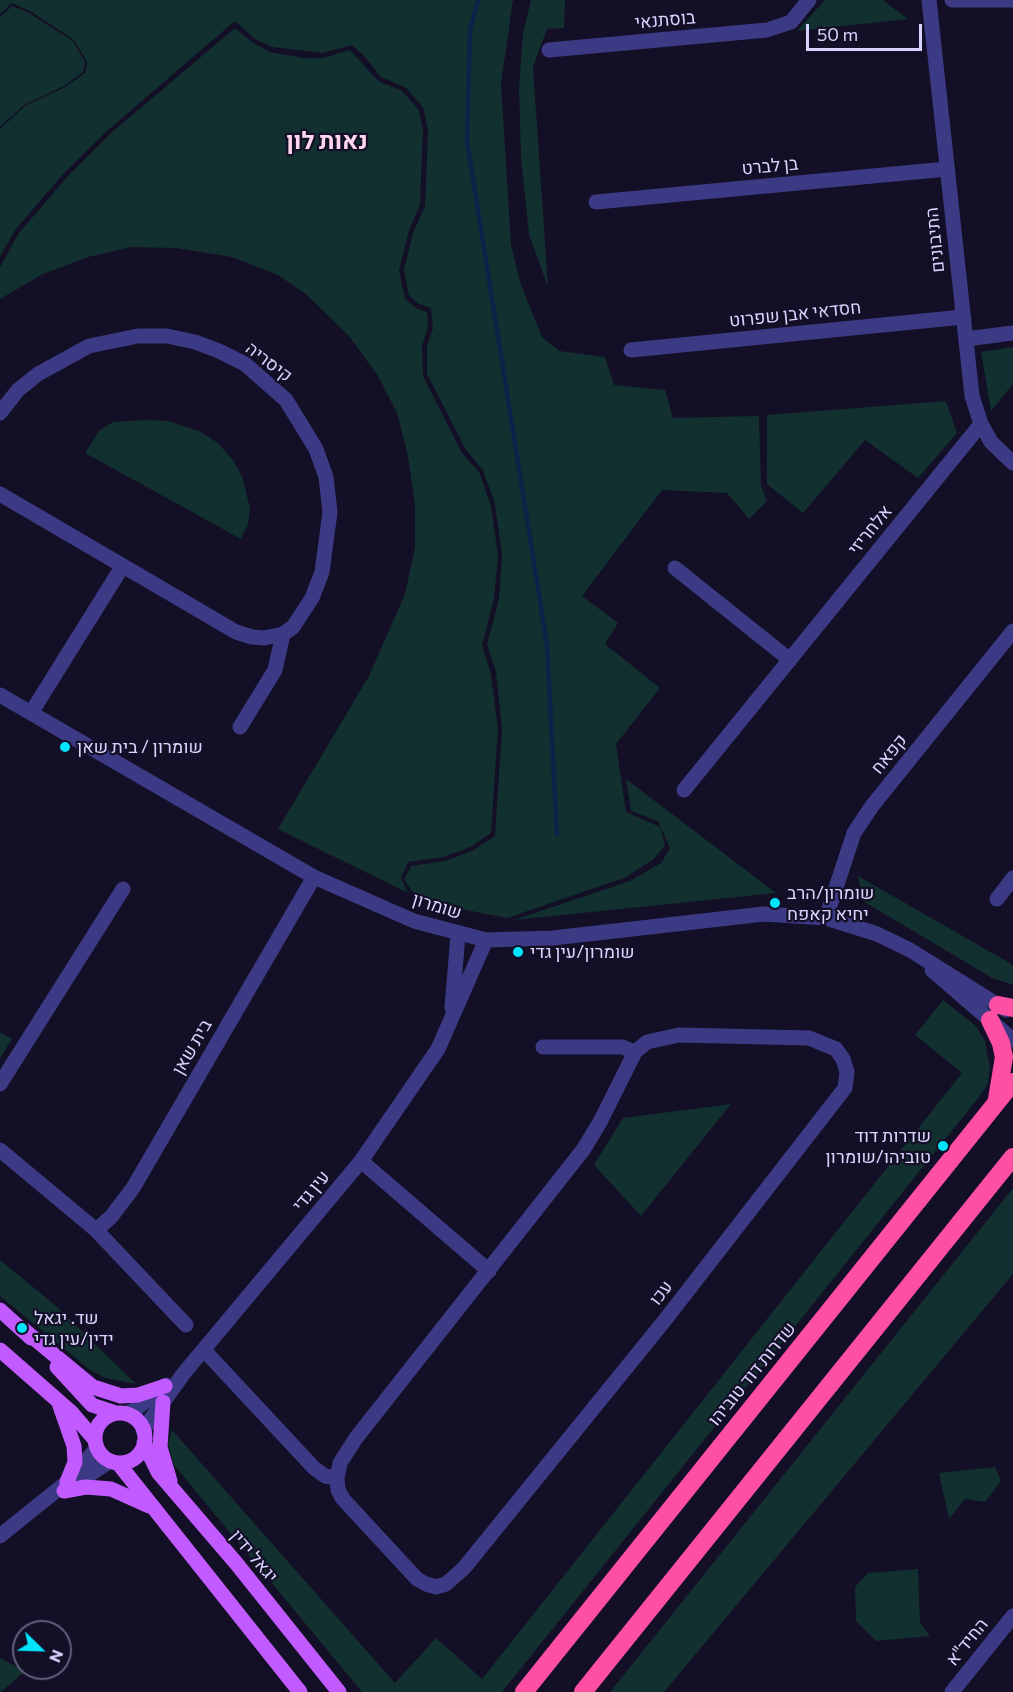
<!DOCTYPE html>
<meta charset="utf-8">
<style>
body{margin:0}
#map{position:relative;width:1013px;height:1692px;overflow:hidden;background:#130f26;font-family:Commissioner,sans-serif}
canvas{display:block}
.north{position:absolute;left:12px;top:1620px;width:60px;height:60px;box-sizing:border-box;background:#130f26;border:2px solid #625e7d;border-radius:50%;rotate:113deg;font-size:16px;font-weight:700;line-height:24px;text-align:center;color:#d9d4ff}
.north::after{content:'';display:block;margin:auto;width:21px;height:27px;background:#00e5ff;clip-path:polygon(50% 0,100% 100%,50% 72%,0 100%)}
.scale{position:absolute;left:806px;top:24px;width:116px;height:27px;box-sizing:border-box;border:3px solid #d9d4ff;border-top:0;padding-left:8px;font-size:18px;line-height:21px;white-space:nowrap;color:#d9d4ff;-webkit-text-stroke:4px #130f26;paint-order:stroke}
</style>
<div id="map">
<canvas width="1013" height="1692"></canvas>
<div class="north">N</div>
<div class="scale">50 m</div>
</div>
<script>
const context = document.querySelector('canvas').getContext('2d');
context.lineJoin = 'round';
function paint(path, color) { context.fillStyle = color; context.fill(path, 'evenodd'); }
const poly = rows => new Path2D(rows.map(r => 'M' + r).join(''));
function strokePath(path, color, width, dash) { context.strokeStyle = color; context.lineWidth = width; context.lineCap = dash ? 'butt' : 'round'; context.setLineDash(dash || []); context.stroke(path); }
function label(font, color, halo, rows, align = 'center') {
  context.font = font + ' Commissioner,Heebo,sans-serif'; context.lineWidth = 4.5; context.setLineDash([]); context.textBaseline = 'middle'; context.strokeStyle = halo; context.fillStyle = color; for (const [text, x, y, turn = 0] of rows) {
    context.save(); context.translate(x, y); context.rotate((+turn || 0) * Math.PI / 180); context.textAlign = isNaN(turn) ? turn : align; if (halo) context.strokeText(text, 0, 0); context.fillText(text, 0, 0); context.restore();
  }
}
paint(poly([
 [0,0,513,0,501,84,511,245,521,285,542,337,559,351,605,357,614,385,665,390,673,418,759,416,761,486,767,501,749,519,727,493,662,490,582,596,618,623,605,644,660,688,616,744,626,812,660,827,665,845,653,860,624,878,507,918,446,906,413,892,404,880,411,866,445,861,472,851,495,836,502,729,496,672,487,644,499,599,502,555,495,504,483,470,466,450,427,374,427,346,433,328,431,308,419,304,409,296,404,270,413,233,425,206,428,130,423,107,405,87,381,77,366,58,352,45,323,53,272,47,255,39,235,21,108,130,65,172,15,230,0,257,0,129,25,106,65,87,85,73,87,62,74,40,30,11,12,3,0,14],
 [531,0,565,0,564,28,547,29,533,67,548,287,529,234,521,158,519,88,523,33],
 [825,0,883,0,908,19,797,31],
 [12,6,29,13,73,41,85,62,83,72,64,86,24,105,0,127,0,17],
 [235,28,252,42,270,52,303,58,323,58,350,50,378,81,402,91,419,110,423,130,420,204,409,231,399,270,405,299,416,308,427,312,428,328,422,345,423,376,462,453,479,472,491,506,498,555,494,599,482,645,491,674,498,729,491,833,470,847,444,857,408,862,401,878,408,893,278,829,369,676,405,594,415,547,415,505,408,456,397,413,378,376,349,336,307,295,278,275,232,257,176,248,132,247,88,257,43,274,0,299,0,267,19,233,69,175,111,133],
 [1013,347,1013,384,991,411,981,352],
 [946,401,957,433,918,478,865,440,803,513,767,484,767,415],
 [146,420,168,421,199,431,218,443,232,459,242,476,250,508,248,524,241,539,85,453,99,431,113,422],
 [626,779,776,893,514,920,630,881,661,863,670,848,658,821,631,811],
 [858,876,1013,965,1013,985,992,978,863,901],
 [943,1000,976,1026,985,1041,990,1069,988,1083,979,1097,502,1692,362,1692,174,1465,168,1444,172,1430,395,1683,436,1638,482,1679,962,1073,915,1035],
 [0,1032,12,1039,0,1058],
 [731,1104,641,1216,594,1165,623,1118],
 [1013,1188,1013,1274,664,1692,610,1692],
 [0,1260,55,1305,136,1384,105,1378,89,1369,0,1296],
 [995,1467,1001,1481,985,1502,965,1499,949,1519,939,1473],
 [918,1569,920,1622,930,1636,876,1641,856,1621,855,1587,868,1573],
 [0,1658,25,1671,1,1692,0,1692]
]), '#12302f');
strokePath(poly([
 [478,0,470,31,467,141,547,645,557,834]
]), '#0c2248', 4.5);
strokePath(poly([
 [929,0,972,396,981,424,991,442,1013,463],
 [952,0,1013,0],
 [549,50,767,30,791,22,809,0],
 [596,202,947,169],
 [966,339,1013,333],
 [631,350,963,317],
 [0,413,18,390,38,374,89,346,138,336,167,336,195,342,219,351,245,364,286,400,316,449,326,477,330,512,322,572,312,598,293,627,283,634,264,638,252,637,236,632,0,494],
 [675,568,790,660],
 [0,695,314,877,414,921,486,940,553,938,764,914,826,918,877,934,910,950,1006,1010],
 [31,713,122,567],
 [240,727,275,670,283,634],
 [684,790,981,424],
 [997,899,1013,878],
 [826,918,854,833,872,806,1013,631],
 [932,970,1013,1040],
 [452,1008,458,934],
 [679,1035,809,1038,836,1049,843,1059,847,1072,845,1088,665,1320,464,1568,446,1584,436,1587,426,1584,417,1579,343,1499,338,1490,337,1478,340,1463,356,1438,583,1150,600,1122,635,1052,647,1042,679,1035],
 [543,1047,622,1047,635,1052],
 [0,1084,123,889],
 [0,1150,96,1230,111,1217,133,1188,314,877],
 [361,1161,489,1271],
 [96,1230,186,1325],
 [204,1350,314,1468,325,1476,337,1478],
 [126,1414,136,1409,166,1385],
 [143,1430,184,1373,361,1161,438,1049,486,940],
 [71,1487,110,1461],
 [0,1536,67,1482,97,1448],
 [952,1692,1013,1616]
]), '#3d3a85', 15);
strokePath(poly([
 [0,1310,31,1338],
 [24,1330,93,1387,121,1396,138,1395,165,1386],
 [0,1350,72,1413,95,1440],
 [57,1367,92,1405,116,1413],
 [163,1402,160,1447,170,1481],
 [59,1403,74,1446,75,1462,67,1482],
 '95 1438a25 25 0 1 1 50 0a25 25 0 1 1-50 0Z',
 [144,1443,158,1472,236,1563,339,1692],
 [118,1463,300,1692],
 [64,1491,86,1487,111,1489,149,1506]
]), '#c25bff', 15);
strokePath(poly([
 [998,1005,1013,1008],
 [990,1020,1001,1043,1004,1057,997,1099],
 [524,1692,1013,1082],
 [583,1692,1013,1157]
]), '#ff4fa3', 18);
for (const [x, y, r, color] of [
 [65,747,6,"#00e5ff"],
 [775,903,6,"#00e5ff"],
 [518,952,6,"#00e5ff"],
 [943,1146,6,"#00e5ff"],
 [22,1328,6,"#00e5ff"]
]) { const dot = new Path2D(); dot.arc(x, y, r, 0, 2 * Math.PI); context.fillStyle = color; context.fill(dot); strokePath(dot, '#130f26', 2); }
label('18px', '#d9d4ff', '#130f26', [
 ["בוסתנאי",665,20,-5],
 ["בן לברט",770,166,-5],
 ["התיבונים",935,240,-96],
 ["חסדאי אבן שפרוט",795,314,-6],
 ["קיסריה",269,362,37],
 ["אלחריזי",870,530,-51],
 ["קפאח",889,754,-51],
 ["שומרון",437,906,17],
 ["בית שאן",192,1047,-60],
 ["עין גדי",311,1191,-50],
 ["עכו",661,1293,-52],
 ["שדרות דוד טוביהו",752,1374,-51],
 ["יגאל ידין",254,1556,50],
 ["החיד\"א",967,1642,-51]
]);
label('18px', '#d9d4ff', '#130f26', [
 ["שומרון / בית שאן",77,747],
 ["שומרון/הרב",787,893],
 ["יחיא קאפח",787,914],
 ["שומרון/עין גדי",530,952],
 ["שדרות דוד",931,1136,"right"],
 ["טוביהו/שומרון",931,1157,"right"],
 ["שד. יגאל",34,1318],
 ["ידין/עין גדי",34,1339]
], 'left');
label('bold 24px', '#ffd6f0', '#130f26', [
 ["נאות לון",327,141]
]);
</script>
